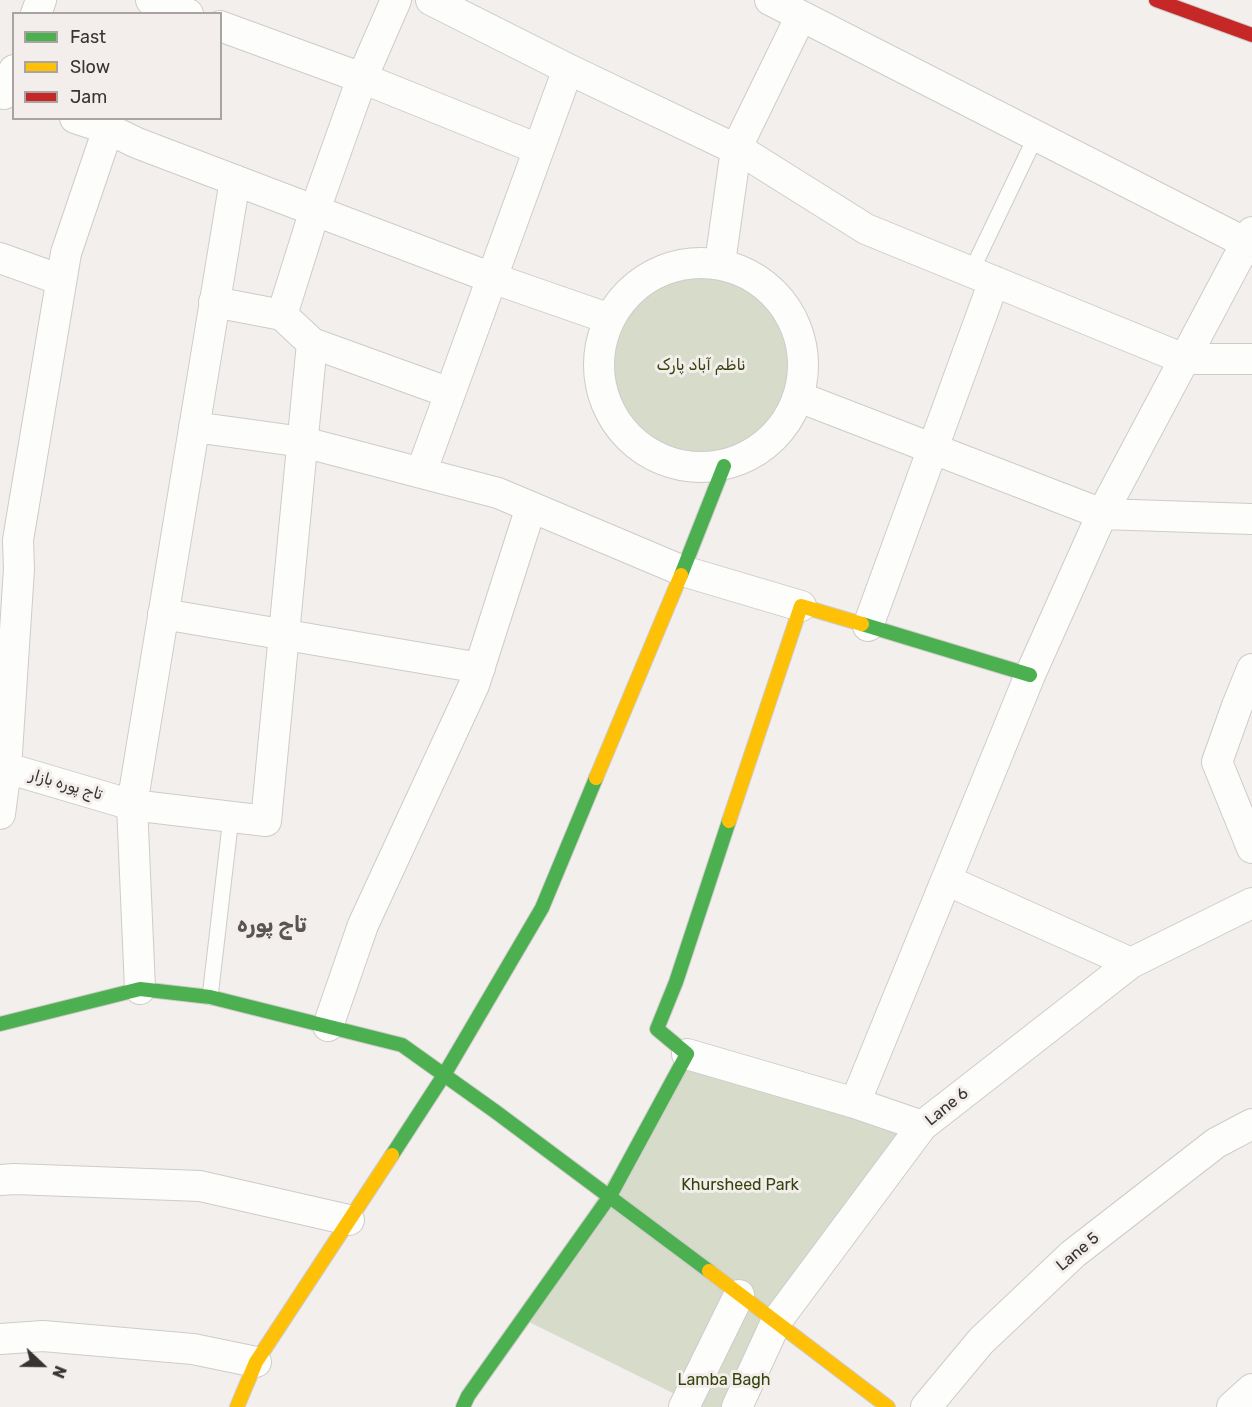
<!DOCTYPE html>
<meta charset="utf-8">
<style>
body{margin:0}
#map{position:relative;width:1252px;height:1407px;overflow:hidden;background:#f2efed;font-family:Rubik,sans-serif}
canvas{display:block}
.legend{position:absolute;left:12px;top:12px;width:210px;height:108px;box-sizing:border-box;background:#f3eeec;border:2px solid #a7a4a2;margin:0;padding:8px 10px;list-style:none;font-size:18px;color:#353433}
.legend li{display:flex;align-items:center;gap:12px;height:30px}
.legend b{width:30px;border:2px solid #a7a4a2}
.north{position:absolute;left:12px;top:1335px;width:60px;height:60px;-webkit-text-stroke:4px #f3eeec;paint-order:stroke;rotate:112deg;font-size:16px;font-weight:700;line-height:24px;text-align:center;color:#353433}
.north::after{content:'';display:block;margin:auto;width:21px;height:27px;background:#353433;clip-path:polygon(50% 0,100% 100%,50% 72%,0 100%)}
</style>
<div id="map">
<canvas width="1252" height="1407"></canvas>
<ul class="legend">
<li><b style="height:8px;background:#4caf50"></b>Fast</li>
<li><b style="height:8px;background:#ffc107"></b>Slow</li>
<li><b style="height:8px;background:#c62828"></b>Jam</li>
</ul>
<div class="north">N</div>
</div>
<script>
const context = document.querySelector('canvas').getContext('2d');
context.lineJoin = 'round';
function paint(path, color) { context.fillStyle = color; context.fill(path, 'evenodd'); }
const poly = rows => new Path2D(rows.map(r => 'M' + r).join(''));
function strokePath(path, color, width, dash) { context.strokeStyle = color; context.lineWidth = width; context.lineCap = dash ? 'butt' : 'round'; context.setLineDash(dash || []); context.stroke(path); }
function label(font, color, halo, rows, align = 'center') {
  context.font = font + ' Rubik,"Noto Sans Arabic",sans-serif'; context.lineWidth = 6; context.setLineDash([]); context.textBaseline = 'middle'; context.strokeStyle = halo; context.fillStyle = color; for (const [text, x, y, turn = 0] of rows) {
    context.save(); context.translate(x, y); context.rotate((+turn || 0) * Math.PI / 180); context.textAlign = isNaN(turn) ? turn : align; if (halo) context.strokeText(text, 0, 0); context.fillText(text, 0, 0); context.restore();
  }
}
paint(poly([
 '599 365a102 102 0 1 1 204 0a102 102 0 1 1-204 0Z',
 [687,1054,922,1126,737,1407,684,1407,687,1400,523,1319]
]), '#d6dbca');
const lane = poly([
 [971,272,1036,136],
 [210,997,231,817]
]);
const street = poly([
 [151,0,188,14],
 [431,0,568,69,748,155,866,229,1184,359,1252,359],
 [770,0,1246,243],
 [36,14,41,0],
 [220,26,362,78,538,149],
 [4,94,14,70],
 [75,118,108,129,137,143,492,278,610,319],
 [0,258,61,280],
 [720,263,736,149,801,16],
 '599 365a102 102 0 1 1 204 0a102 102 0 1 1-204 0Z',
 [214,302,282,315,312,343,450,393],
 [282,315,315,210,362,78,396,0],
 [799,397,1102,514,1252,519],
 [194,427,303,442,498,493,683,571,801,606],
 [421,473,568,69],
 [163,614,480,668],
 [868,626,994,281],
 [1252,669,1237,706,1217,762,1252,848],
 [0,766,132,805,266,821,312,343],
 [0,814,6,768,19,569,18,540,66,253,108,129],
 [946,880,1131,963],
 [140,989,132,805,235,180],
 [328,1026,363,925,474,685,531,507],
 [687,1054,855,1103],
 [922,1126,855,1103,1030,675,1102,514,1252,232],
 [0,1180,14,1179,200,1186,349,1220],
 [0,1339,43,1336,193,1349,256,1362],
 [684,1407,739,1295],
 [737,1407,776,1322,922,1126,1131,963,1252,903],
 [926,1407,981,1341,1073,1254,1216,1143,1252,1124],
 [1232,1407,1252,1389]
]);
const fast = poly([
 [681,575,724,466],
 [862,624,1030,675],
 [0,1024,140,989,210,997,402,1045,496,1112,709,1271],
 [392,1155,444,1075,542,908,596,778],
 [463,1407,468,1396,610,1196,687,1054,657,1029,676,982,729,821]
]);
const slow = poly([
 [596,778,681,575],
 [729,821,801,606,862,624],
 [709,1271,888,1407],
 [237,1407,256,1362,392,1155]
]);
const jam = poly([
 [1156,0,1252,35]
]);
strokePath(lane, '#cecccb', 17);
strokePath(street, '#cecccb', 32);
strokePath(fast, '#cecccb', 16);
strokePath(slow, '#cecccb', 16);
strokePath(jam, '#cecccb', 16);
strokePath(lane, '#fdfdfc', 15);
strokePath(street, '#fdfdfc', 30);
strokePath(fast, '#4caf50', 14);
strokePath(slow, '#ffc107', 14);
strokePath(jam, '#c62828', 14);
label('16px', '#34440b', '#f3eeec', [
 ["ناظم آباد پارک",701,365],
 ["Khursheed Park",740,1185],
 ["Lamba Bagh",724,1380]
]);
label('16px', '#353433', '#f3eeec', [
 ["تاج پورہ بازار",66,785,16],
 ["Lane 6",947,1107,-39],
 ["Lane 5",1078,1252,-40]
]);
label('bold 22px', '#595554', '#f3eeec', [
 ["تاج پورہ",272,926]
]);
</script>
